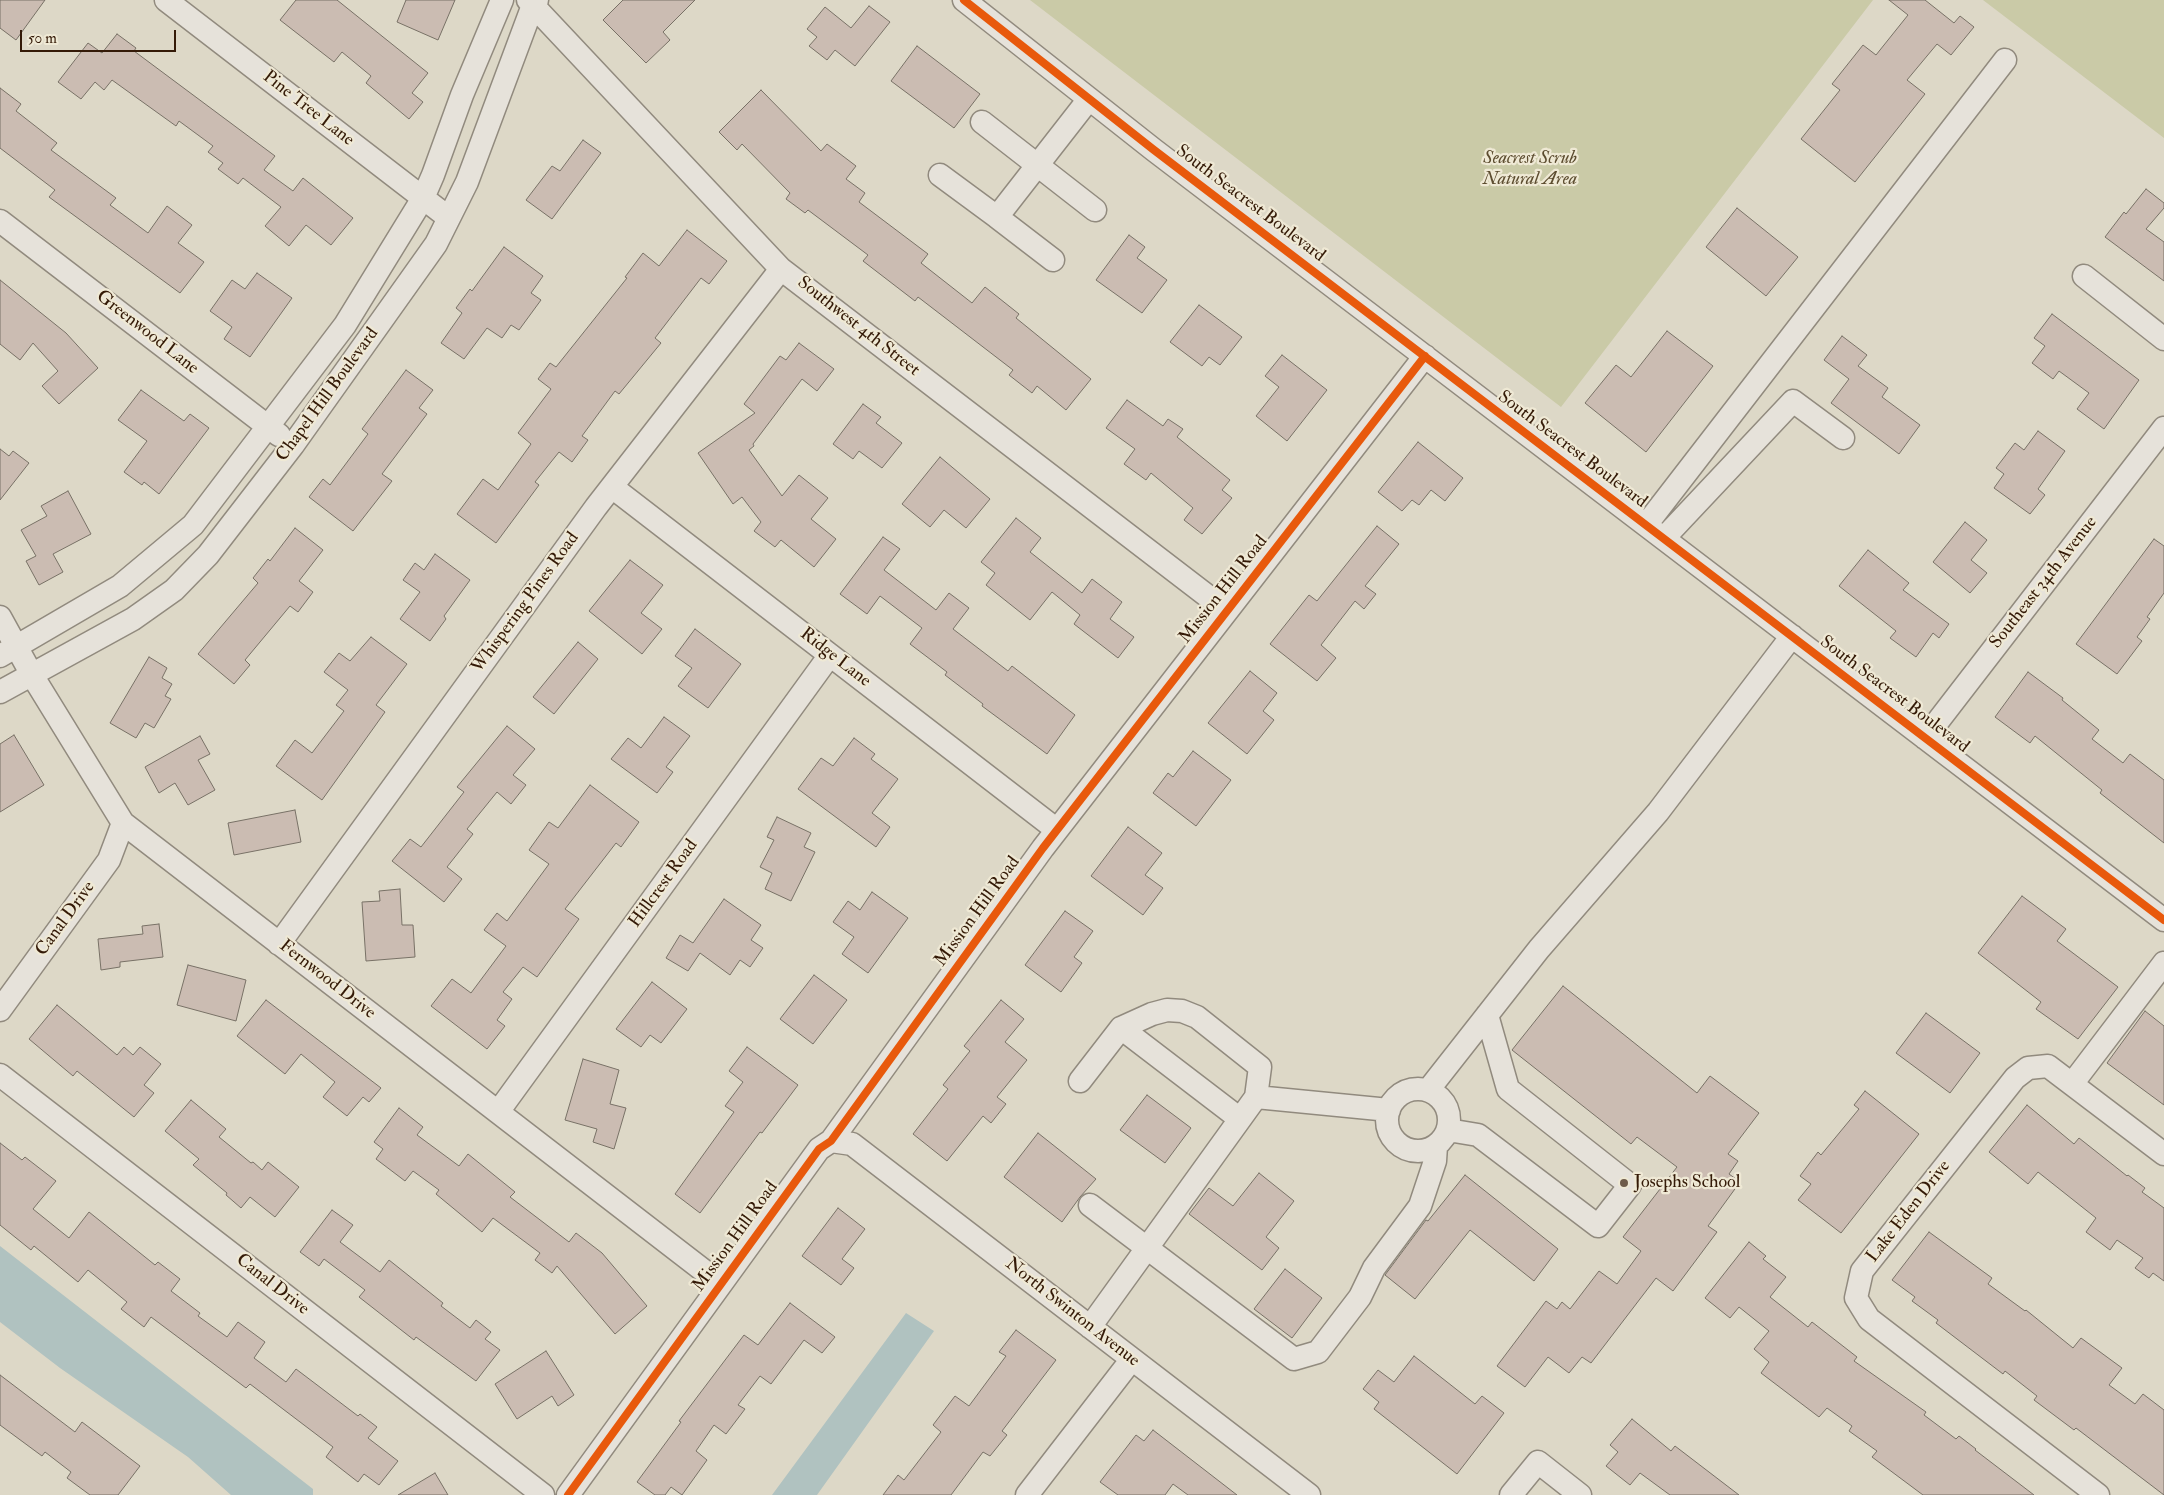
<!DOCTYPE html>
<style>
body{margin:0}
#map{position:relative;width:2164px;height:1495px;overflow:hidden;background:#ddd8c7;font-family:"IM FELL Double Pica",serif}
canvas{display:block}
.scale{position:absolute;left:20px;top:30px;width:156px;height:22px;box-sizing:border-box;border:2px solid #341a07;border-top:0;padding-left:6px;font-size:15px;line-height:18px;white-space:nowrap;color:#341a07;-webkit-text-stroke:4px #efe9d5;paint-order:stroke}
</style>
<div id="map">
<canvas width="2164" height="1495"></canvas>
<div class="scale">50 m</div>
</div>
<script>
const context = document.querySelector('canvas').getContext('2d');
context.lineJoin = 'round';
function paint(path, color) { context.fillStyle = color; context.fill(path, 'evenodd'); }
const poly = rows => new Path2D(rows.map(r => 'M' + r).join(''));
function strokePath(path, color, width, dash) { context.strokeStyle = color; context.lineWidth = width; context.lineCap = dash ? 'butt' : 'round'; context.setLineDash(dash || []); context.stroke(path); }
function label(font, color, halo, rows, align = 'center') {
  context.font = font + ' "IM FELL Double Pica",serif'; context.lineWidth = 4.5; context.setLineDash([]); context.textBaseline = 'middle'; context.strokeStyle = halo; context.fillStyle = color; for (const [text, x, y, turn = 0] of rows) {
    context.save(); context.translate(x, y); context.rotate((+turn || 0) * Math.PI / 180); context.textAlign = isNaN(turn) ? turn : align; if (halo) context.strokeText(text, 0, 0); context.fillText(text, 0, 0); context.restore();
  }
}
paint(poly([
 [1030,0,1873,0,1561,407],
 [1983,0,2164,0,2164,138]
]), '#cacaa7');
paint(poly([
 [0,1246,313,1489,313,1495,231,1495,188,1457,60,1368,0,1322],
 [906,1313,934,1331,817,1495,772,1495]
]), '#b0c2c0');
const building = poly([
 [0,0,45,0,16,40,0,28,0,0],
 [296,0,337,0,428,73,412,93,423,102,409,119,366,83,371,76,342,52,334,62,280,20,296,0],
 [406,0,455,0,438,40,397,22,406,0],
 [623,0,695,0,663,32,670,40,646,63,603,20,623,0],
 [1889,0,1925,0,1954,23,1960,16,1974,27,1951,55,1937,44,1907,80,1925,94,1855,182,1801,139,1840,90,1832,84,1863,45,1876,55,1908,15,1889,0],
 [869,6,890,22,855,66,835,50,827,60,809,46,817,37,807,29,825,7,851,28,869,6],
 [117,34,136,48,134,51,275,156,264,170,293,191,303,178,353,218,331,245,306,225,289,246,265,226,281,207,243,178,238,184,218,169,223,163,208,152,213,146,179,121,176,126,112,80,104,90,95,82,81,99,58,82,88,43,102,53,117,34],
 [917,46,980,94,954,128,891,81,917,46],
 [0,88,21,104,16,111,57,143,51,150,116,198,110,205,148,233,167,206,192,225,178,243,204,262,180,293,49,197,55,190,0,148,0,88],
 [761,90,821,151,827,144,856,166,846,179,865,193,859,202,928,254,921,263,972,303,985,287,1019,314,1016,318,1091,379,1066,410,1037,386,1032,393,1009,375,1013,370,918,297,915,301,863,261,868,255,808,210,805,213,786,199,790,193,742,144,737,150,719,132,761,90],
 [583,140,601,153,552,219,526,200,552,166,560,171,583,140],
 [2146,189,2164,203,2164,208,2146,229,2164,242,2164,281,2105,237,2124,212,2126,214,2146,189],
 [1737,208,1798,257,1766,296,1706,247,1737,208],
 [687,230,727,261,709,284,701,278,655,338,661,343,619,394,615,391,582,436,588,440,572,462,559,452,535,482,539,485,496,543,457,514,483,479,498,490,531,444,518,433,551,389,538,379,550,363,556,367,627,278,625,277,643,253,659,266,687,230],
 [1129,235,1145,247,1137,258,1167,280,1142,313,1096,280,1129,235],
 [504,247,543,276,531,293,541,300,519,330,511,325,502,338,487,328,464,359,441,343,462,313,456,308,470,289,472,291,504,247],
 [257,273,292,298,250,357,224,339,232,327,210,311,232,280,245,289,257,273],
 [0,280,66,333,98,368,59,404,42,386,58,371,33,343,20,360,0,344,0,280],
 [1199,305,1242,337,1220,365,1209,357,1202,366,1170,342,1199,305],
 [2052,314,2139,380,2104,429,2077,409,2089,393,2059,371,2053,379,2032,363,2045,346,2034,338,2052,314],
 [1667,331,1713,366,1646,452,1585,403,1616,365,1631,377,1667,331],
 [1842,336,1867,355,1858,366,1888,388,1882,397,1920,425,1899,454,1831,403,1849,379,1824,360,1842,336],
 [799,343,834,369,817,391,802,379,753,444,754,446,749,450,782,496,799,475,828,498,811,519,836,539,814,567,781,540,775,547,754,531,761,522,742,497,733,504,698,453,755,413,744,404,780,356,786,360,799,343],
 [1282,355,1327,390,1287,441,1256,416,1279,387,1265,376,1282,355],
 [406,370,433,390,419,408,427,414,382,474,392,481,353,531,309,497,323,479,330,485,368,434,362,429,406,370],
 [141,390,184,421,190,414,209,428,159,494,144,482,142,485,124,472,147,441,118,420,141,390],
 [1127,400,1163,426,1168,419,1183,429,1177,437,1230,480,1222,490,1232,498,1202,534,1184,520,1193,508,1151,473,1146,480,1124,464,1135,449,1106,428,1127,400],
 [863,404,881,417,876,423,902,443,882,468,859,451,853,459,833,444,863,404],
 [2038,431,2065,451,2038,489,2045,495,2030,514,1994,488,2004,474,1996,468,2015,443,2024,450,2038,431],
 [1418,442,1463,478,1445,501,1431,490,1419,505,1412,500,1402,511,1378,492,1418,442],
 [0,449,9,456,13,451,29,463,0,500,0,449],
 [940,457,990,499,966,528,944,510,930,527,902,504,940,457],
 [68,491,91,534,53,554,63,572,39,585,26,561,36,556,21,530,47,516,41,506,68,491],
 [1016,518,1041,538,1030,552,1082,593,1092,579,1122,602,1110,619,1134,637,1118,658,1074,624,1080,615,1052,592,1030,620,986,585,995,573,981,562,1016,518],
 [1965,522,1987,540,1971,560,1987,573,1970,593,1933,562,1965,522],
 [1377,526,1399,544,1365,586,1376,594,1364,609,1355,601,1321,645,1336,658,1317,681,1270,644,1309,595,1317,601,1377,526],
 [295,528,323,550,299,581,313,592,298,612,290,606,245,660,250,665,234,684,198,654,258,583,253,578,268,559,270,561,295,528],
 [883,537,900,549,884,570,936,610,949,593,969,608,953,629,1008,671,1012,666,1075,715,1047,754,982,706,983,704,945,675,947,672,910,644,922,628,880,596,867,614,840,594,883,537],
 [2154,539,2164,546,2164,593,2147,617,2150,619,2137,637,2142,641,2117,674,2076,644,2154,539],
 [1868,550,1909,583,1903,590,1949,624,1939,638,1933,633,1916,657,1890,638,1896,631,1839,586,1868,550],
 [435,554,470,580,444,616,446,619,430,641,400,619,420,592,403,580,415,563,424,570,435,554],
 [630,560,663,585,641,613,662,629,642,654,589,611,630,560],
 [695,629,741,664,708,708,678,686,692,668,675,656,695,629],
 [371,637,407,664,376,705,385,712,322,800,276,766,295,740,312,753,344,711,336,705,348,690,324,672,339,653,350,661,371,637],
 [578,642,598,659,554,714,533,697,578,642],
 [149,657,167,668,162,678,172,684,165,696,171,699,154,728,145,723,136,738,110,723,149,657],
 [1250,671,1277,693,1263,711,1274,720,1247,754,1208,723,1250,671],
 [2028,672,2063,698,2062,700,2099,730,2092,739,2123,763,2130,754,2164,780,2164,843,2100,793,2102,790,2035,736,2030,743,1995,717,2028,672],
 [664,717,690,736,666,767,673,772,657,793,611,759,628,738,641,748,664,717],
 [507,726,535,749,513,775,526,785,511,804,497,792,467,829,473,834,447,867,462,879,444,902,392,861,410,839,421,847,464,792,457,787,507,726],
 [14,735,44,785,0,812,0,744,14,735],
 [200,736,210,754,198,760,215,790,188,805,175,783,159,793,145,767,200,736],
 [854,738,875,754,871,759,898,779,872,813,890,827,876,847,798,789,821,758,833,766,854,738],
 [1193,751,1231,780,1196,826,1153,793,1168,773,1173,777,1193,751],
 [590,785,639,822,621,847,616,843,565,909,579,919,537,977,523,967,503,992,512,999,497,1020,505,1026,487,1049,431,1006,452,979,471,993,506,946,484,930,497,913,507,921,549,864,529,850,549,822,558,828,590,785],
 [295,810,301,842,234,855,228,823,295,810],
 [777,817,811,833,804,847,815,852,791,901,765,889,772,873,760,867,774,840,767,837,777,817],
 [1128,827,1162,853,1145,875,1163,888,1143,915,1091,876,1128,827],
 [400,889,402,925,413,925,415,957,366,961,362,902,380,901,379,891,400,889],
 [872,892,908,918,868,973,842,954,854,937,833,922,848,901,860,910,872,892],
 [2022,896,2066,929,2057,941,2118,987,2078,1039,2036,1009,2041,1002,1978,953,2022,896],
 [724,899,761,925,751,940,763,948,750,967,740,960,730,975,700,953,688,971,666,958,680,935,693,943,724,899],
 [1065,911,1093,931,1074,957,1082,963,1061,992,1025,965,1065,911],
 [159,924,163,957,120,962,120,967,101,970,98,939,143,934,142,926,159,924],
 [188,965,246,980,236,1021,177,1005,188,965],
 [814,975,847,1000,813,1044,780,1019,814,975],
 [652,982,687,1009,661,1043,650,1035,641,1047,616,1029,652,982],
 [1563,986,1697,1093,1710,1076,1759,1113,1728,1154,1738,1161,1729,1174,1740,1182,1708,1226,1717,1232,1673,1291,1656,1278,1591,1363,1582,1357,1569,1373,1548,1357,1525,1387,1497,1366,1546,1301,1557,1309,1562,1302,1570,1309,1599,1271,1617,1284,1641,1251,1623,1237,1677,1167,1637,1137,1631,1144,1512,1050,1563,986],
 [266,1000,381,1088,369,1102,363,1097,347,1116,323,1097,335,1082,301,1054,285,1074,237,1036,266,1000],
 [1001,1000,1024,1019,1005,1042,1027,1060,997,1097,1006,1104,991,1123,983,1116,947,1161,913,1134,948,1089,943,1085,970,1051,964,1046,1001,1000],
 [57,1005,117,1055,124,1047,133,1055,140,1047,161,1064,144,1085,154,1093,134,1117,77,1071,73,1076,29,1039,57,1005],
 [2145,1011,2164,1026,2164,1105,2107,1063,2145,1011],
 [1926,1013,1980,1053,1950,1093,1896,1053,1926,1013],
 [747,1047,798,1085,762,1133,760,1132,700,1213,675,1194,734,1112,725,1106,743,1082,729,1071,747,1047],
 [583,1059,619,1070,610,1104,626,1108,614,1149,593,1142,597,1129,565,1120,583,1059],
 [1865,1091,1919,1134,1841,1233,1798,1200,1811,1184,1800,1176,1818,1152,1821,1155,1859,1109,1854,1105,1865,1091],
 [1147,1095,1191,1128,1165,1163,1120,1130,1147,1095],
 [191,1100,226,1129,219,1137,251,1163,253,1162,262,1170,268,1162,299,1187,275,1217,250,1197,241,1208,226,1195,227,1193,193,1165,199,1159,165,1131,191,1100],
 [2027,1105,2074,1144,2079,1138,2127,1176,2128,1175,2145,1188,2142,1192,2164,1208,2164,1281,2153,1273,2149,1278,2135,1268,2143,1258,2117,1240,2110,1250,2086,1232,2096,1218,2038,1172,2028,1184,1989,1152,2027,1105],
 [399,1108,423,1127,417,1135,459,1166,468,1154,515,1192,510,1197,569,1242,576,1233,602,1253,647,1306,615,1334,557,1266,552,1273,535,1260,540,1253,493,1218,482,1232,436,1194,439,1190,413,1171,405,1181,376,1159,383,1149,374,1142,399,1108],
 [1038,1133,1096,1179,1080,1197,1062,1222,1004,1177,1038,1133],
 [0,1143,22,1160,25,1157,56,1181,33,1209,69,1238,89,1212,155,1265,158,1262,180,1279,171,1291,200,1313,198,1316,227,1337,238,1322,265,1342,254,1358,286,1382,296,1369,358,1416,360,1414,377,1427,368,1438,398,1461,379,1485,364,1474,358,1482,326,1457,333,1447,250,1384,246,1388,151,1317,144,1327,121,1309,127,1302,88,1270,78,1282,34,1246,31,1250,0,1225,0,1143],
 [1259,1173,1294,1201,1266,1237,1279,1248,1262,1270,1189,1214,1209,1188,1233,1206,1259,1173],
 [1465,1175,1558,1249,1534,1281,1470,1230,1415,1299,1385,1275,1426,1220,1428,1221,1465,1175],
 [838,1208,865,1229,842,1259,854,1268,841,1285,802,1256,838,1208],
 [332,1210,353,1225,340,1242,380,1272,389,1260,443,1303,441,1306,470,1328,476,1320,491,1332,485,1339,500,1350,476,1381,416,1337,414,1340,359,1297,365,1290,324,1259,319,1266,300,1252,332,1210],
 [1929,1232,1992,1278,1988,1284,2025,1311,2026,1310,2073,1348,2081,1338,2122,1368,2109,1385,2135,1404,2143,1394,2164,1410,2164,1495,2076,1428,2074,1430,2034,1400,2037,1396,2005,1371,2003,1374,1936,1323,1938,1320,1912,1301,1915,1297,1892,1280,1929,1232],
 [1749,1242,1766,1256,1763,1259,1786,1277,1770,1297,1808,1327,1812,1322,1857,1357,1854,1361,1926,1412,1924,1415,1956,1439,1959,1436,1976,1449,1975,1450,2034,1495,1923,1495,1872,1457,1877,1451,1849,1431,1852,1426,1827,1408,1819,1417,1761,1373,1769,1362,1754,1349,1769,1331,1739,1307,1730,1318,1705,1298,1749,1242],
 [1285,1269,1322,1298,1292,1338,1254,1309,1285,1269],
 [790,1303,835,1337,822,1353,804,1340,771,1384,760,1376,738,1405,745,1409,726,1434,714,1425,696,1451,707,1460,682,1495,671,1487,665,1495,655,1495,637,1482,681,1422,679,1421,744,1335,758,1345,790,1303],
 [1016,1330,1056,1360,1002,1431,1007,1435,990,1456,983,1452,951,1495,883,1495,898,1475,904,1480,941,1432,933,1425,955,1396,969,1406,1006,1356,999,1352,1016,1330],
 [546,1351,574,1395,558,1406,552,1396,517,1419,495,1384,546,1351],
 [1414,1356,1475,1404,1482,1396,1504,1413,1457,1474,1374,1409,1379,1402,1363,1389,1378,1370,1394,1382,1414,1356],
 [0,1375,75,1432,82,1422,140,1466,118,1495,90,1495,67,1478,71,1472,45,1452,42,1456,0,1425,0,1375],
 [1632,1419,1671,1451,1675,1446,1739,1495,1670,1495,1640,1473,1630,1485,1606,1466,1618,1452,1610,1445,1632,1419],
 [1153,1430,1237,1495,1188,1495,1173,1484,1165,1495,1118,1495,1100,1482,1136,1435,1144,1441,1153,1430],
 [435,1473,448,1495,398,1495,435,1473]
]);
paint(building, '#cbbcb2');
strokePath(building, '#787166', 1);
const minor = poly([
 [166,0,449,218],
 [528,0,781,269,1227,611],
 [964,0,1154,150,2164,920],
 [982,122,1095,210],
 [940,175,997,217,1089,99],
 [997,217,1053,260],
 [0,221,279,435],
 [2084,276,2164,339],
 [612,487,1057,830],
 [1646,525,2005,60],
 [1664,538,1793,401,1843,438],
 [0,617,32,675,123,823,721,1284],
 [0,656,120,586,193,525,345,325,423,198,433,175,462,95,502,0],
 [0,692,133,619,174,590,208,555,293,445,436,244,467,182,533,5,537,0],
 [1925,738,2164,428],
 [279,944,596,507,781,269],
 [0,1010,109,860,123,823],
 [1121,1028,1240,1119],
 [0,1075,543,1495],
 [1080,1081,1121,1028,1152,1014,1167,1010,1182,1011,1197,1017,1260,1067,1256,1097],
 [2072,1084,2164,963],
 '1387 1120a31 31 0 1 1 62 0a31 31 0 1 1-62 0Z',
 [1429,1089,1539,949,1658,812,1792,636],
 [498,1112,830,655],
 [1448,1130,1478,1135,1598,1226,1630,1185,1508,1089,1487,1015],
 [831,1141,852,1144,1309,1495],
 [1090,1205,1294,1359,1318,1352,1360,1297,1374,1268,1420,1206,1435,1161,1436,1146],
 [1090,1327,1256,1097,1389,1110],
 [568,1495,819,1149,831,1141,1043,848,1425,356],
 [1027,1495,1132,1359],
 [1511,1495,1538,1462,1580,1495],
 [2098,1495,1869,1319,1856,1298,1862,1271,2015,1078,2028,1068,2048,1066,2164,1154]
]);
strokePath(minor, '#918a7e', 25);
strokePath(minor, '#e6e2da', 22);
strokePath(poly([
 [964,0,1154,150,2164,920],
 [568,1495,819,1149,831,1141,1043,848,1425,356]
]), '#e8590c', 8);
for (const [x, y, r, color] of [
 [1624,1183,5,"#6f5c4a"]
]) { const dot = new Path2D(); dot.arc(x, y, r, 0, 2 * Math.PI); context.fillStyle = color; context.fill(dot); strokePath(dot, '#efe9d5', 2); }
label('18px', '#341a07', '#efe9d5', [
 ["Pine Tree Lane",308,109,38],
 ["South Seacrest Boulevard",1250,204,37],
 ["Southwest 4th Street",858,327,38],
 ["Greenwood Lane",147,333,38],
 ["Chapel Hill Boulevard",328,395,-54],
 ["South Seacrest Boulevard",1572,450,37],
 ["Southeast 34th Avenue",2044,583,-52],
 ["Mission Hill Road",1224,590,-52],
 ["Whispering Pines Road",526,603,-54],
 ["Ridge Lane",835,658,38],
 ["South Seacrest Boulevard",1894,695,37],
 ["Hillcrest Road",664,884,-54],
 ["Mission Hill Road",978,912,-54],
 ["Canal Drive",66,919,-54],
 ["Fernwood Drive",327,980,38],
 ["Lake Eden Drive",1909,1212,-52],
 ["Mission Hill Road",736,1237,-54],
 ["Canal Drive",272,1285,38],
 ["North Swinton Avenue",1072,1313,38]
]);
label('italic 18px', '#5c4c2f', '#efe9d5', [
 ["Seacrest Scrub",1530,159],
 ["Natural Area",1530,180]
]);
label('18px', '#341a07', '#efe9d5', [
 ["Josephs School",1634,1183]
], 'left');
</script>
